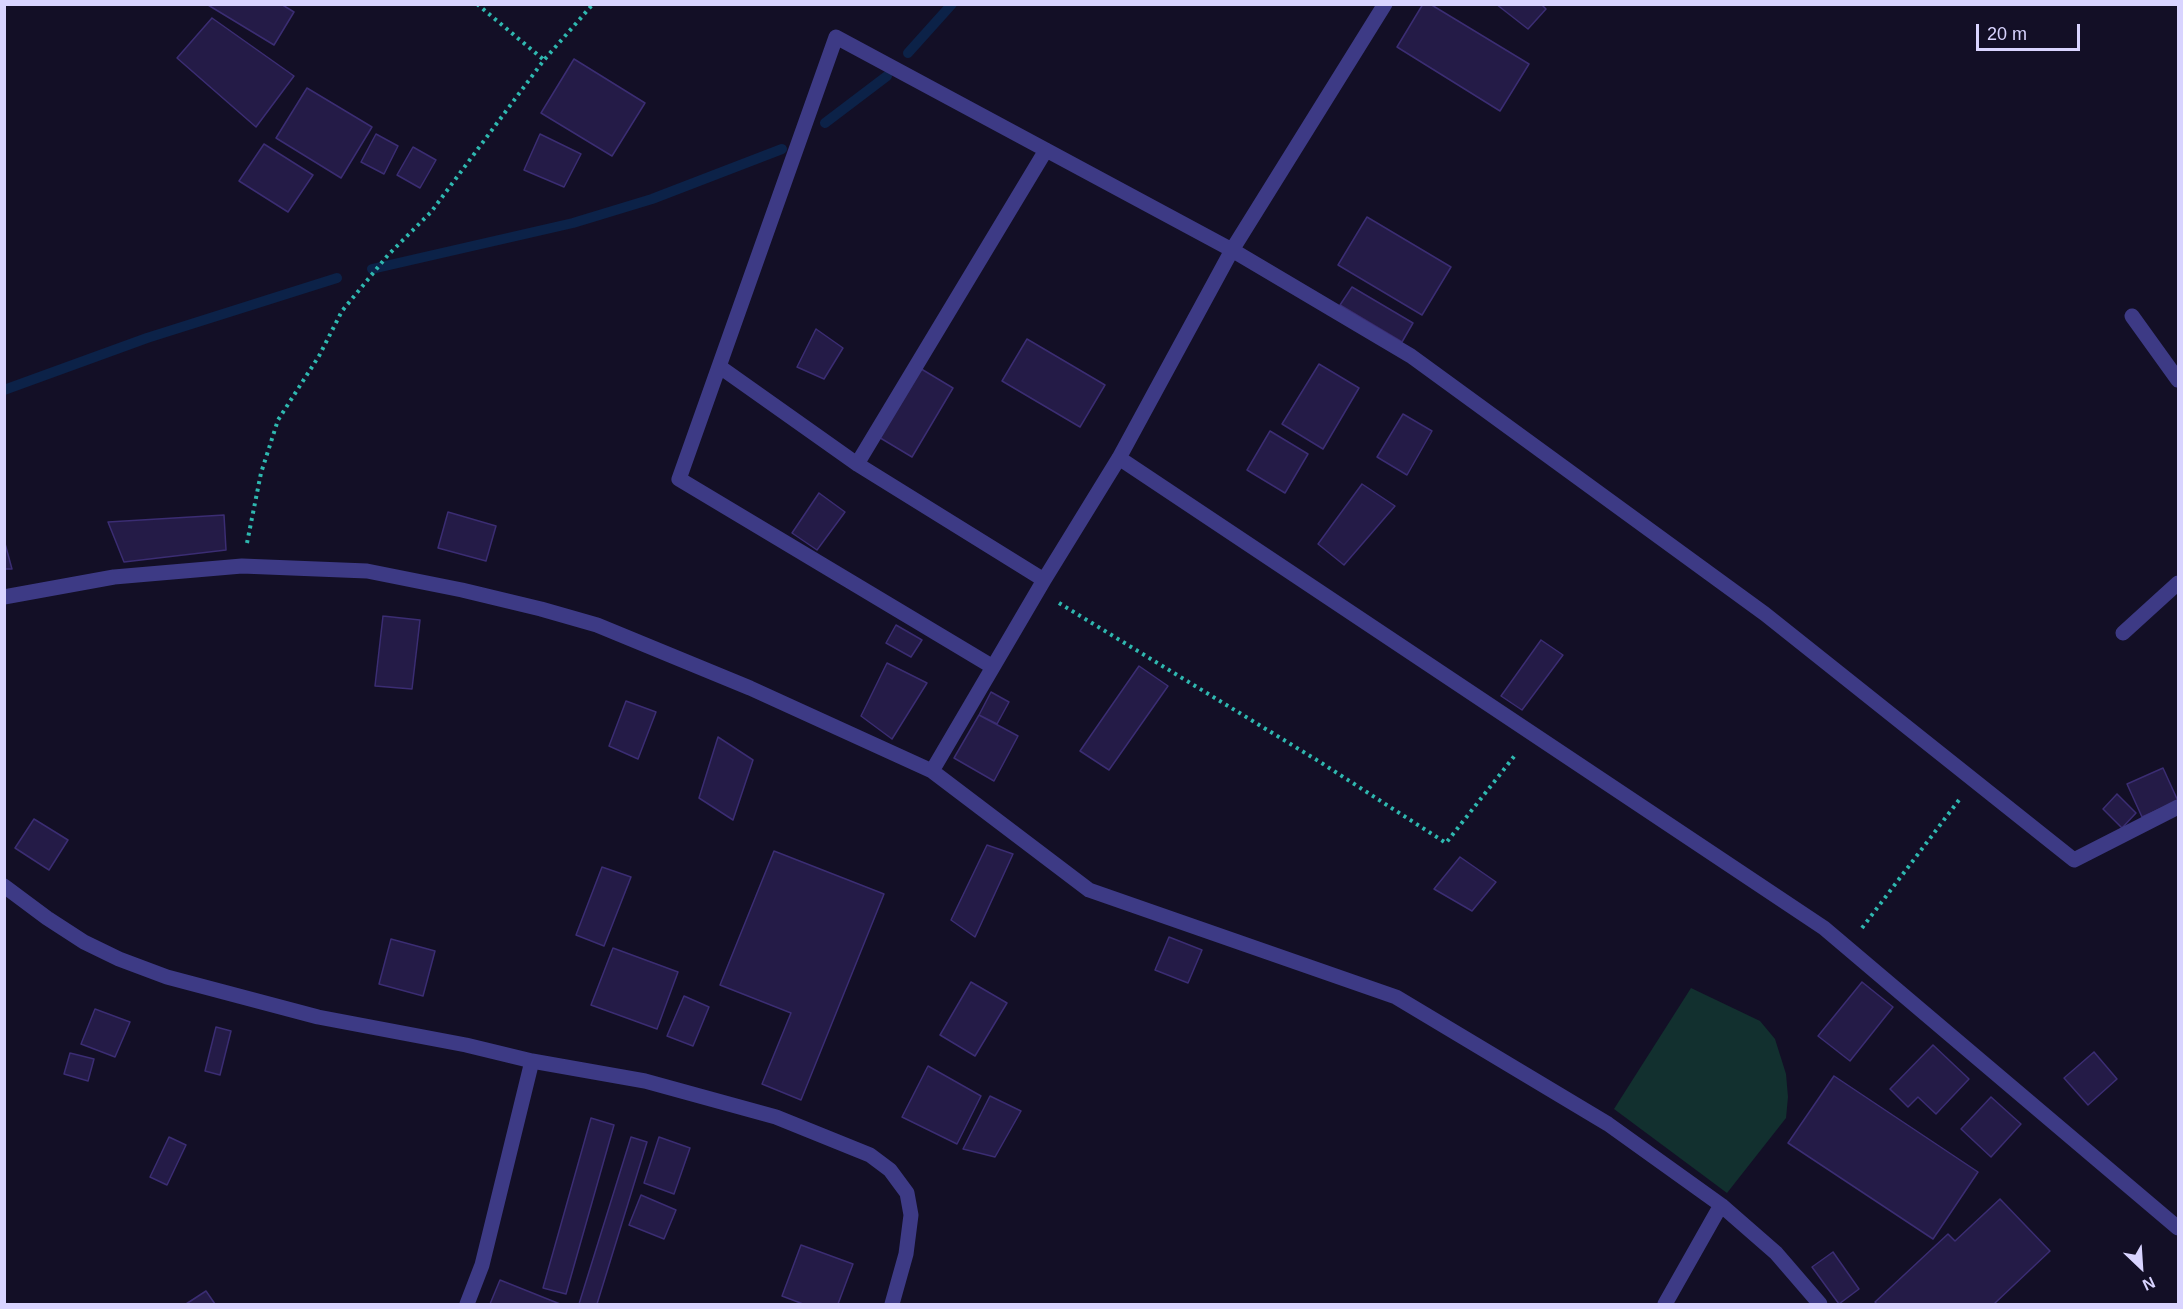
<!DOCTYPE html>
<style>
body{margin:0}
#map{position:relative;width:2183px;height:1309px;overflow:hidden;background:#130f26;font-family:Helvetica,sans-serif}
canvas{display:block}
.frame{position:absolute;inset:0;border:6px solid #d9d4ff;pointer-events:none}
.north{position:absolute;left:2111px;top:1237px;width:60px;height:60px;-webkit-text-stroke:4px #130f26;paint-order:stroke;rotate:155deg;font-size:16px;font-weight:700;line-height:24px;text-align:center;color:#d9d4ff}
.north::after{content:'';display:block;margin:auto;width:21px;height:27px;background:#d9d4ff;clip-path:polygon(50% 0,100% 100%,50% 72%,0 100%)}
.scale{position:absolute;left:1976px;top:24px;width:104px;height:27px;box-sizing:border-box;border:3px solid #d9d4ff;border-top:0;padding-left:8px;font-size:18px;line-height:21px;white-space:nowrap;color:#d9d4ff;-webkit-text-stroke:4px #130f26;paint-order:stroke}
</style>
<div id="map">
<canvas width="2183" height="1309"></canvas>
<div class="frame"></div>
<div class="north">N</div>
<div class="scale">20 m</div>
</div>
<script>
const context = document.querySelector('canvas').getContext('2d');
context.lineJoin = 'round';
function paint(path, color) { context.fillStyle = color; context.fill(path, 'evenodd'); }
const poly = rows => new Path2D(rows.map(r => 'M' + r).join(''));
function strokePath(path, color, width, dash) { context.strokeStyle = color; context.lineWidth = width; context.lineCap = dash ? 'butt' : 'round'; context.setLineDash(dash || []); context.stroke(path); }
paint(poly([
 [1691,988,1760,1021,1775,1039,1786,1074,1788,1097,1786,1118,1727,1193,1614,1109]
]), '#12302f');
strokePath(poly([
 [908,53,952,4],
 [825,123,887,76],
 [372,269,573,223,652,199,782,149],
 [4,390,147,338,337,278]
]), '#0c2248', 10);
const building = poly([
 [281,4,294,12,274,45,208,5,281,4],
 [1423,4,1430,4,1529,64,1500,111,1397,47,1423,4],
 [1496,4,1541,4,1546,9,1528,29,1496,4],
 [212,18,294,76,256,127,177,58,212,18],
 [574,59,645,103,612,156,541,113,574,59],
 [307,88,372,127,341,178,276,138,307,88],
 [376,134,398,146,384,174,361,162,376,134],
 [540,134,581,154,564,187,524,170,540,134],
 [264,144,313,175,288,212,239,181,264,144],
 [413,147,436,160,420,188,397,175,413,147],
 [1367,217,1451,267,1422,315,1338,265,1367,217],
 [1352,287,1413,323,1402,342,1340,305,1352,287],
 [816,329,843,348,824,379,797,367,816,329],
 [1027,339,1105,385,1080,427,1002,381,1027,339],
 [1319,364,1359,388,1323,449,1282,424,1319,364],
 [918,367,953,388,912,457,877,436,918,367],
 [1403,414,1432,431,1407,475,1377,457,1403,414],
 [1270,431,1308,454,1285,493,1247,470,1270,431],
 [1362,484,1395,506,1344,565,1318,544,1362,484],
 [819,493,845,512,817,550,792,533,819,493],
 [448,512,496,526,486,561,438,548,448,512],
 [224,515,226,550,124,562,108,522,224,515],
 [4,540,12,569,4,569,4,540],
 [383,616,420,620,412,689,375,686,383,616],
 [896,625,922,640,911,657,886,643,896,625],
 [1541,640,1563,655,1522,710,1501,696,1541,640],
 [887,663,927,683,892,739,861,716,887,663],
 [1139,666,1168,686,1109,770,1080,751,1139,666],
 [991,692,1009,702,997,724,979,715,991,692],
 [626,701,656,712,638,759,609,746,626,701],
 [979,715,1018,736,994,781,954,758,979,715],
 [718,737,753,760,733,820,699,798,718,737],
 [2163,768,2178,801,2142,817,2127,784,2163,768],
 [2117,794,2136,813,2122,828,2103,809,2117,794],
 [34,819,68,840,49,870,15,848,34,819],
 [987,845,1013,854,975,937,951,920,987,845],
 [774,851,884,894,801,1100,762,1084,791,1013,720,985,774,851],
 [1460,857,1496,882,1472,911,1434,889,1460,857],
 [602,867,631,877,604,946,576,935,602,867],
 [1169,937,1202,950,1188,983,1155,970,1169,937],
 [391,939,435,951,423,996,379,984,391,939],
 [613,948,678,972,657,1029,591,1005,613,948],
 [971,982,1007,1003,975,1056,940,1035,971,982],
 [1862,982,1893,1007,1850,1061,1818,1036,1862,982],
 [684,996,709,1007,693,1046,667,1036,684,996],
 [95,1009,130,1022,115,1057,81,1044,95,1009],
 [216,1027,231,1031,220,1075,205,1071,216,1027],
 [1933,1045,1969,1079,1936,1114,1918,1097,1908,1107,1890,1089,1933,1045],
 [2094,1052,2117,1079,2088,1105,2064,1078,2094,1052],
 [70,1053,94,1059,88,1081,64,1074,70,1053],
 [928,1066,981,1096,957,1144,902,1117,928,1066],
 [1834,1076,1978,1172,1933,1239,1788,1143,1834,1076],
 [990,1096,1021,1111,995,1157,963,1149,990,1096],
 [1991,1097,2021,1124,1991,1157,1961,1129,1991,1097],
 [591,1118,614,1125,566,1294,543,1288,591,1118],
 [169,1137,186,1145,167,1185,150,1177,169,1137],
 [631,1137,647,1142,597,1304,579,1304,631,1137],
 [659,1137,690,1148,674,1194,644,1183,659,1137],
 [641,1195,676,1210,664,1239,629,1225,641,1195],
 [2000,1199,2050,1251,1994,1304,1877,1304,1875,1302,1948,1234,1955,1241,2000,1199],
 [801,1245,853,1264,838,1304,803,1304,782,1296,801,1245],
 [1833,1252,1859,1289,1839,1304,1812,1267,1833,1252],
 [500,1280,560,1304,490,1304,500,1280],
 [206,1291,215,1304,186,1304,206,1291]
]);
paint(building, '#241b47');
strokePath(building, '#3b2d73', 1.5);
strokePath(poly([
 [477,4,544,60],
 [247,543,261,473,278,420,319,356,342,311,388,255,431,212,544,60,593,4],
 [1059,603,1320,762,1446,843,1516,754],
 [1862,928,1959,800]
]), '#2fb8b0', 4, [3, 4.5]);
strokePath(poly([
 [2132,316,2178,380],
 [720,367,857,464,1044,580],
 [1119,458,1824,928,2178,1228],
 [857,464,1046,150],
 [4,597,114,577,242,566,367,571,462,590,541,609,597,625,750,688,932,771,1089,890,1396,997,1608,1124,1721,1205,1776,1253,1820,1304],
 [2123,633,2178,583],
 [993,667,679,479,836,37,1232,250,1411,356,1765,614,2074,860,2178,807],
 [932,771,1044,580,1119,458,1232,250,1385,4],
 [4,886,47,918,84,942,119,959,167,977,318,1017,466,1045,532,1061,645,1081,776,1117,870,1155,890,1170,907,1193,911,1215,906,1254,892,1304],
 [467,1304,482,1265,532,1061],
 [1665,1304,1721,1205]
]), '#3d3a85', 15);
</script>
